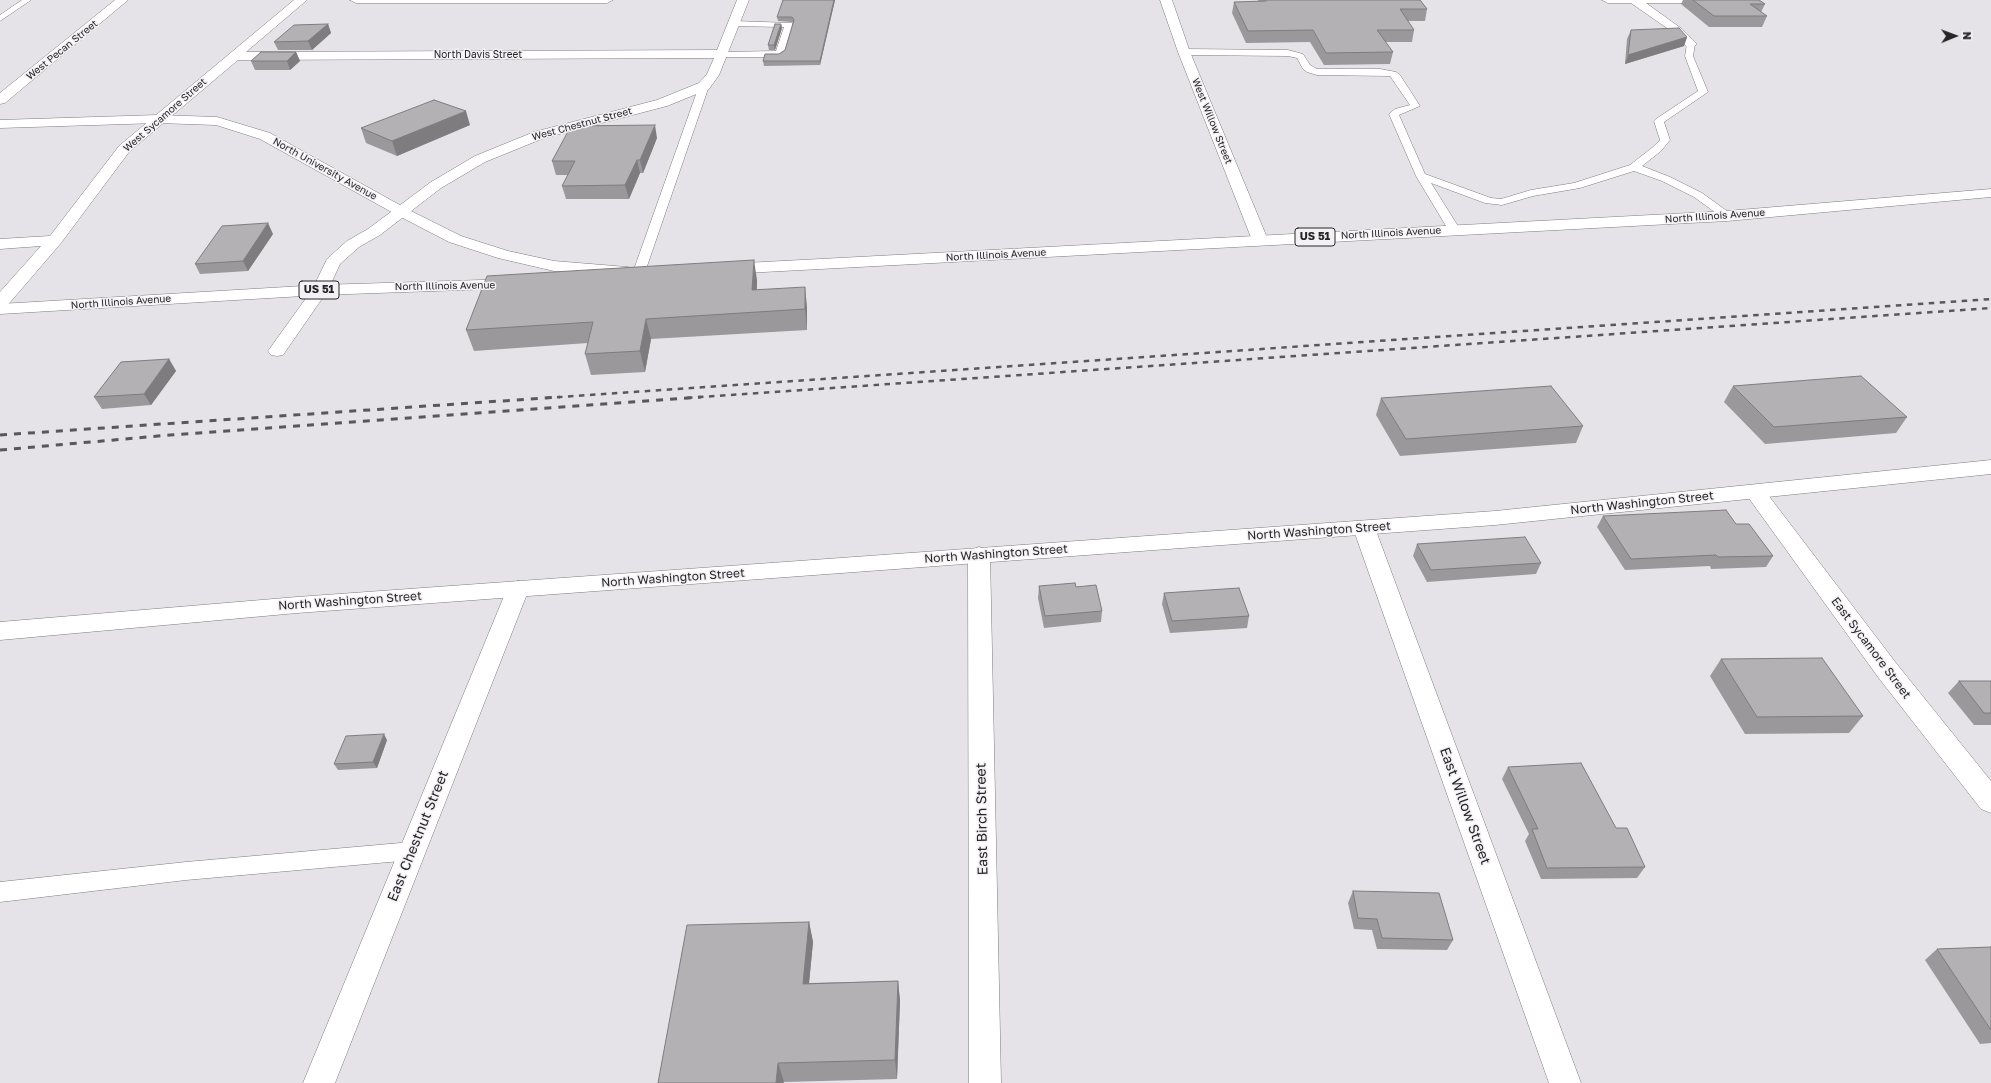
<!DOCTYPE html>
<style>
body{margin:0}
#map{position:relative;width:1991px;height:1083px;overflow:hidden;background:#e6e3e8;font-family:"Golos Text",sans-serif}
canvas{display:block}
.north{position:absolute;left:1935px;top:16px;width:40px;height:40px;-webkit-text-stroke:3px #f3f1f5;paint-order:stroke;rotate:89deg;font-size:11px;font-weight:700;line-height:16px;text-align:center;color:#272627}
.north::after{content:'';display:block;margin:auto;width:14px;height:18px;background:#272627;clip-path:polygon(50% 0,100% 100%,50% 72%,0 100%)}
</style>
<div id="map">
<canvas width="1991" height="1083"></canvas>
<div class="north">N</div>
</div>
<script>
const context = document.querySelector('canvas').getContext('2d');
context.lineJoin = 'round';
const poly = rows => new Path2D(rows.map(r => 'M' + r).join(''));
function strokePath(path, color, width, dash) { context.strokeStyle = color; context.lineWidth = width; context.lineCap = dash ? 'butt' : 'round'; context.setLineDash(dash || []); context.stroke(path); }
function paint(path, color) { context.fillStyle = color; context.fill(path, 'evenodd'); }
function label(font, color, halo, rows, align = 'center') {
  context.font = font + ' "Golos Text",sans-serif'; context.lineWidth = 3; context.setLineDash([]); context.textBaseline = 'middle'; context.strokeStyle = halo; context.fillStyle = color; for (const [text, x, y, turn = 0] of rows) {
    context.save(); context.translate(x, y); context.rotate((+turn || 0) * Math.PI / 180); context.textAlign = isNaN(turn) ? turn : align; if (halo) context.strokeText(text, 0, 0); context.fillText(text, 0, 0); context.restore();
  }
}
const service = poly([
 [22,0,31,0,0,21,0,15,22,0],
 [733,21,792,23,793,25,784,54,780,57,719,57,719,53,722,52,776,51,784,27,730,26,729,24,733,21],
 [1691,41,1695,44,1693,56,1708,92,1664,122,1670,140,1661,151,1642,166,1670,177,1702,193,1731,214,1733,216,1731,218,1723,218,1694,197,1662,181,1634,171,1580,188,1533,196,1502,205,1485,203,1431,183,1461,231,1455,234,1449,231,1416,176,1389,114,1395,109,1410,105,1390,76,1317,75,1307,72,1303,69,1297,58,1288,56,1184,55,1180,52,1184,49,1288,50,1303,54,1310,65,1317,69,1380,69,1396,72,1400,75,1420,106,1399,115,1425,174,1491,198,1501,199,1531,190,1574,183,1630,165,1653,147,1660,140,1654,121,1656,119,1698,91,1685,56,1687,44,1691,41],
 [704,83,709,86,645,272,639,276,635,275,633,272,699,86,704,83],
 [412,842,419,845,422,851,419,857,412,860,186,880,0,902,0,882,186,862,412,842]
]);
const minor = poly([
 [115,0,128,0,5,103,0,104,0,93,115,0],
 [294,0,307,0,246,52,717,50,737,0,749,0,719,75,709,89,667,106,544,138,485,162,441,188,380,235,359,247,340,264,328,290,283,355,277,356,271,355,268,351,312,290,327,259,347,241,368,229,431,182,475,156,534,132,657,100,699,83,707,74,714,58,238,60,129,152,61,243,6,307,0,308,0,292,41,246,0,249,0,239,50,236,119,146,294,0],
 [350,0,613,0,607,3,356,3,350,0],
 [1602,0,1720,0,1714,3,1646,3,1682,29,1697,44,1691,48,1687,47,1674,33,1631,3,1608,3,1602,0],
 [1755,485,1762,487,1896,663,1991,781,1991,813,1981,809,1878,677,1748,497,1745,492,1748,487,1755,485],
 [1364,521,1372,523,1375,528,1581,1083,1549,1083,1353,528,1356,523,1364,521],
 [979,547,987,550,990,555,1001,1083,969,1083,968,555,971,550,979,547],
 [518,581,526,583,529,589,335,1083,303,1083,507,589,510,583,518,581]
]);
const tertiary = poly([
 [1160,0,1172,0,1190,52,1268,240,1266,243,1260,245,1254,243,1252,240,1178,52,1160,0],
 [1991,460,1991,474,1495,525,297,613,0,640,0,622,297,597,1495,511,1991,460]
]);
const primary = poly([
 [158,115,217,117,270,133,407,209,461,236,508,251,554,261,627,267,633,268,635,272,633,276,627,277,554,271,498,258,449,242,397,215,260,139,216,125,158,123,0,128,0,120,158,115],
 [1991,189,1991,197,1727,221,726,274,720,272,718,269,720,266,726,264,1727,211,1991,189],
 [514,279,520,280,522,284,520,288,320,295,0,314,0,304,320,285,514,279]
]);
strokePath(service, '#7d7b7f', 1);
strokePath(minor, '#7d7b7f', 1);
strokePath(tertiary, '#7d7b7f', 1);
strokePath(primary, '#7d7b7f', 1);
paint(service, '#fff');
paint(minor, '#fff');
paint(tertiary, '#fff');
paint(primary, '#fff');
strokePath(poly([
 [546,398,1991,299],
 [687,398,1991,308]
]), '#585759', 2.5, [5.5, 5.5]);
strokePath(poly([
 [0,435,560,397],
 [0,450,170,435,701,397]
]), '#585759', 3, [7, 7]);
paint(poly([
 [835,0,820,65,764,66,763,61,779,54,785,50,793,23,792,22,778,21,777,17],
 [1258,0,1420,0,1427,9,1425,21,1408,21,1414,30,1412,42,1385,42,1393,52,1390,64,1324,65,1310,42,1246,43,1232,13,1234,2,1259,2],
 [1683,0,1759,0,1765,4,1761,12,1767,16,1762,27,1709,27,1681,4],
 [328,24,331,33,312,50,278,50,274,42],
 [781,24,782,28,775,50,769,50,768,45],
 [1631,30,1687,37,1684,46,1625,64,1627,39],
 [296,52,300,61,290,70,255,70,251,61],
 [470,125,397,156,366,143,361,128],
 [657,138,643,173,640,173,629,199,566,199,562,186,568,175,556,175,552,161],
 [273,234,248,271,200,274,195,264],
 [757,280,757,290,807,307,807,330,651,339,645,372,591,375,585,354,588,343,474,351,466,330],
 [169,359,176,371,151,405,102,409,94,397],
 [1733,386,1907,417,1896,433,1765,444,1724,402],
 [1381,398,1583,426,1576,443,1400,456,1376,415],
 [1603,516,1736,524,1773,556,1766,567,1711,569,1710,566,1625,570,1597,527],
 [1417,544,1541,563,1536,574,1427,582,1413,556],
 [1039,586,1076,587,1102,611,1101,622,1044,628,1038,598],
 [1164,593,1249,616,1247,628,1170,633,1162,604],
 [1721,659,1863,716,1849,733,1745,734,1710,676],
 [1959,681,1991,681,1991,725,1974,725,1948,693],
 [387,740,377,768,338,770,334,764],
 [1508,767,1616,828,1645,867,1637,878,1541,879,1525,841,1529,834,1502,779],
 [1353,891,1453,940,1447,950,1377,949,1372,930,1354,929,1348,903],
 [809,922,813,942,809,983,898,981,900,1001,897,1079,784,1082,783,1083,658,1083],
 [1991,947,1991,1043,1980,1044,1925,960,1937,949]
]), '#9b989c');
paint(poly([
 [834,0,835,0,820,65,820,61],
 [328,24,331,33,312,50,308,41],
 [781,24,782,28,775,50,774,45],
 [1687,37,1684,46,1625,64,1628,55],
 [296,52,300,61,290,70,287,61],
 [466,111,470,125,397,156,392,141],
 [655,125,657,138,643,173,640,160],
 [637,160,640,173,629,199,625,185],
 [268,223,273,234,248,271,243,261],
 [754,260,757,280,756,311,752,290],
 [805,287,807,307,807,330,805,309],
 [646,319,651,339,645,372,640,351],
 [169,359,176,371,151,405,144,394],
 [384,734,387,740,377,768,373,762],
 [809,922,813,942,807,1004,803,984],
 [898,981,900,1001,897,1079,895,1060],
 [778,1063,784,1082,783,1083,776,1083]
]), '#7e7c7f');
const building = poly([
 [783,0,834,0,820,61,763,61,765,54,779,54,785,50,794,20,792,17,777,17,783,0],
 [1266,0,1420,0,1427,9,1400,9,1414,30,1377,30,1393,52,1326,53,1313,30,1248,31,1234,2,1266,1,1266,0],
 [1693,0,1759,0,1765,4,1750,4,1767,16,1714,16,1693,0],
 [328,24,308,41,274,42,294,25,328,24],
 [775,24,781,24,774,45,768,45,775,24],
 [1679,28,1687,37,1628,55,1631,30,1679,28],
 [261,52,296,52,287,61,251,61,261,52],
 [434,100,466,111,392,141,361,128,434,100],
 [655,125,640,160,637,160,625,185,562,186,575,161,552,161,571,126,655,125],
 [268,223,243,261,195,264,222,226,268,223],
 [754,260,752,290,805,287,805,309,646,319,640,351,585,354,593,322,466,330,487,276,754,260],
 [169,359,144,394,94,397,121,362,169,359],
 [1861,376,1907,417,1774,427,1733,386,1861,376],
 [1551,386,1583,426,1406,439,1381,398,1551,386],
 [1726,510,1736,524,1749,524,1773,556,1718,557,1716,555,1631,559,1603,516,1726,510],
 [1525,537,1541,563,1431,570,1417,544,1525,537],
 [1075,583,1076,587,1096,585,1102,611,1045,616,1039,586,1075,583],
 [1239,588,1249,616,1172,621,1164,593,1239,588],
 [1822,658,1863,716,1757,717,1721,659,1822,658],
 [1959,681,1991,681,1991,713,1984,713,1959,681],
 [384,734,373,762,334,764,346,736,384,734],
 [1581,763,1616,828,1627,828,1645,867,1547,868,1532,829,1538,829,1508,767,1581,763],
 [1353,891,1439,893,1453,940,1382,938,1377,919,1358,918,1353,891],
 [809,922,803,984,898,981,895,1060,778,1063,776,1083,658,1083,687,925,809,922],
 [1991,947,1991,1030,1937,949,1991,947]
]);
paint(building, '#b4b1b5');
strokePath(building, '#7e7c7f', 1);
label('10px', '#272627', '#f3f1f5', [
 ["West Pecan Street",62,50,-39],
 ["North Davis Street",478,55],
 ["West Sycamore Street",165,115,-41],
 ["West Willow Street",1212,121,68],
 ["West Chestnut Street",582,124,-15],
 ["North University Avenue",325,169,29],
 ["North Illinois Avenue",1715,216,-4],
 ["North Illinois Avenue",1391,233,-3],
 ["North Illinois Avenue",996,255,-3],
 ["North Illinois Avenue",445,286,-1],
 ["North Illinois Avenue",121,302,-4]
]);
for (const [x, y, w] of [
 [1315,237,40],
 [319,290,40]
]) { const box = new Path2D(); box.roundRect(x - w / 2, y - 9, w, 18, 3); context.fillStyle = '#f3f1f5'; context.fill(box); strokePath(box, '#272627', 1); }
label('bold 11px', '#272627', null, [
 ["US 51",1315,237],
 ["US 51",319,290]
]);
label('12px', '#272627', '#f3f1f5', [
 ["North Washington Street",1642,503,-6],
 ["North Washington Street",1319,531,-4],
 ["North Washington Street",996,554,-4],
 ["North Washington Street",673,578,-4],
 ["North Washington Street",350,601,-4],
 ["East Sycamore Street",1871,648,53]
]);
label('14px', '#272627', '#f3f1f5', [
 ["East Willow Street",1465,806,70],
 ["East Birch Street",982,819,-91],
 ["East Chestnut Street",418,836,-68]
]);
</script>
